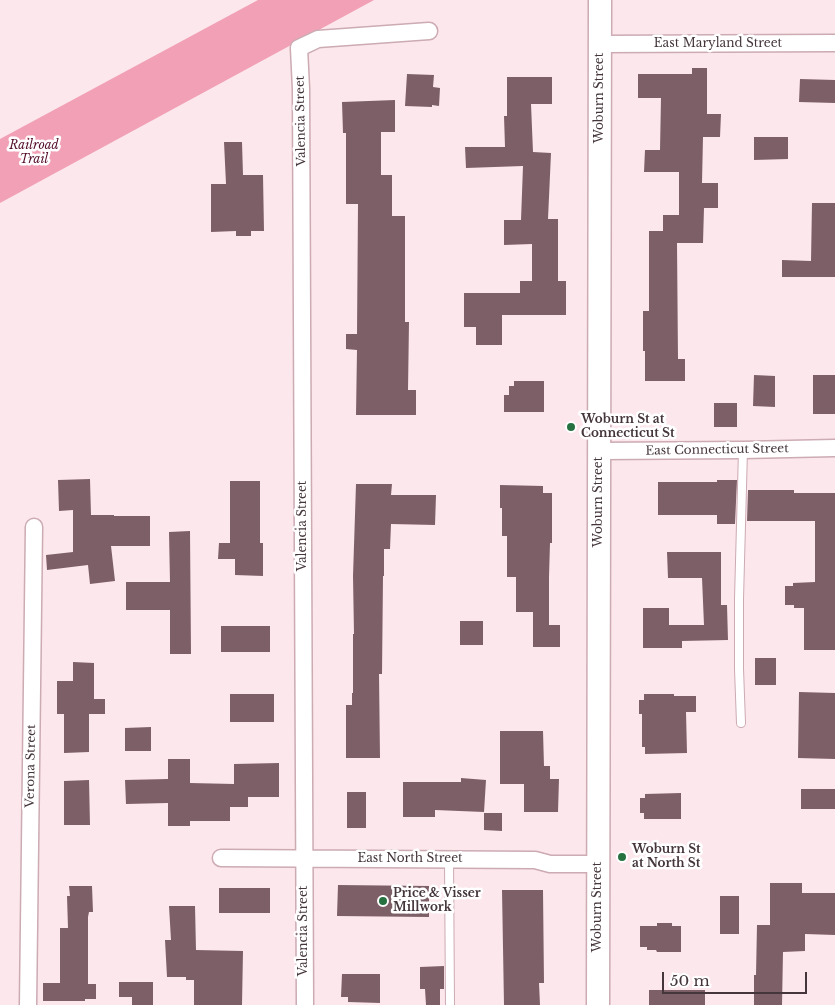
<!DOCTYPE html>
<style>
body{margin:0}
#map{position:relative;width:835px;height:1005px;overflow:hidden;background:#fce7ec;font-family:"Libre Baskerville",serif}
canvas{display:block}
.scale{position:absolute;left:662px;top:972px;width:145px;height:22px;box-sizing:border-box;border:2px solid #44363a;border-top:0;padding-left:6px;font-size:15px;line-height:18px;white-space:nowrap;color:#44363a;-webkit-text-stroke:4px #fff;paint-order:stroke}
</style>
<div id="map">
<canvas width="835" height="1005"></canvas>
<div class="scale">50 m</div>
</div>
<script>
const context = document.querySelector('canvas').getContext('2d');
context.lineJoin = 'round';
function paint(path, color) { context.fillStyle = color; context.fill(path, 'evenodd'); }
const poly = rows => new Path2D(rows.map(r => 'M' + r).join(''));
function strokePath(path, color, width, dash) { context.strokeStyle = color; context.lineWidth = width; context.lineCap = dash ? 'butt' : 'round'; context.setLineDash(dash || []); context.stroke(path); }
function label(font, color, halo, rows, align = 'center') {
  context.font = font + ' "Libre Baskerville",serif'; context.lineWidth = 5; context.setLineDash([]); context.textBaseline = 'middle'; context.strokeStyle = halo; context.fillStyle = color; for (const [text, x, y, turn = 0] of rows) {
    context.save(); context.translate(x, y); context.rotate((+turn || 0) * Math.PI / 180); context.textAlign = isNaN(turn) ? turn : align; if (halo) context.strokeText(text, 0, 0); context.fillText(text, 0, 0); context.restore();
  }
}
paint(poly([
 [258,0,374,0,0,203,0,139]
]), '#f1a0b6');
paint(poly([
 [692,68,707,68,707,114,721,114,720,137,703,137,702,183,718,183,718,208,704,208,703,243,677,243,678,359,685,359,685,381,645,381,645,351,643,351,643,311,649,311,649,231,663,231,663,215,679,215,679,172,644,172,645,150,660,150,661,98,638,98,638,74,692,74],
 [407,74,434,75,433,87,440,88,439,106,432,105,432,107,405,106],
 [507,77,552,77,552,104,531,104,533,152,551,153,548,219,558,219,558,281,566,281,566,315,502,315,502,345,476,345,476,327,464,327,464,293,520,293,520,281,532,281,532,244,504,245,504,220,521,220,523,166,466,168,465,147,505,147,504,116,507,116],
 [800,79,835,80,835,103,799,102],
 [395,100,395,132,381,132,381,175,392,175,392,216,405,216,405,322,409,322,408,390,416,390,416,415,356,415,357,350,346,349,346,334,357,334,358,204,346,204,346,133,343,133,342,102],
 [754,137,788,137,788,159,754,160],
 [224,142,242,142,243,175,263,175,264,231,251,231,251,236,236,236,236,231,211,232,211,184,226,184],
 [812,203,835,203,835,277,782,277,782,260,811,261],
 [754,375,775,376,775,407,753,406],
 [813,375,835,375,835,414,813,414],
 [514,381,544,381,544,412,504,412,504,395,509,395,509,386,514,386],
 [714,403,737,403,737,427,714,427],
 [90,479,91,515,114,515,114,516,150,516,150,546,111,546,115,581,90,584,88,565,47,570,46,555,73,552,73,510,59,511,58,480],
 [717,480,737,480,735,524,717,524,717,515,658,515,658,482,717,482],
 [230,481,260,481,260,543,263,543,263,576,235,575,235,559,218,559,219,543,230,543],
 [356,484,392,484,391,495,436,495,435,525,391,524,390,549,384,549,384,576,383,576,382,674,379,674,380,758,346,758,346,705,352,705,352,693,353,693,353,634,354,634,353,576],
 [500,485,543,486,543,493,552,493,552,543,550,543,549,577,549,625,560,625,560,647,533,647,533,612,516,612,516,577,507,577,507,536,502,536,502,508,500,508],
 [748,490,794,490,794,493,835,493,835,650,804,650,804,608,794,608,794,605,785,605,785,586,793,586,793,583,815,582,815,521,747,521],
 [190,531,191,654,170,654,170,610,126,610,126,582,170,582,169,532],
 [667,552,721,552,721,605,727,605,728,640,682,641,682,648,643,648,643,608,669,608,669,625,704,625,702,578,668,578],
 [460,621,483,621,483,645,460,645],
 [221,626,270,626,270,652,221,652],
 [755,658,776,658,776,685,755,685],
 [73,662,94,663,94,699,105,699,105,714,89,714,89,752,64,753,64,714,57,714,57,681,73,681],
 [799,692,835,693,835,759,798,758],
 [230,694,274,694,274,722,230,722],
 [644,694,674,694,674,696,696,696,696,712,686,712,687,753,645,754,645,747,642,747,642,714,639,714,639,700,644,700],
 [151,727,151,751,125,751,125,728],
 [500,731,543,731,544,766,550,766,550,779,559,779,558,812,524,812,524,784,500,784],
 [168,759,190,759,190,783,234,784,234,764,279,763,279,797,248,797,248,807,230,807,230,821,190,821,190,826,168,826,168,803,126,804,125,780,168,779],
 [461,778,486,780,484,812,435,810,435,817,403,817,403,782,461,782],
 [89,780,90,825,64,825,64,781],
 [801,789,835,789,835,809,801,809],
 [347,792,366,792,366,828,347,828],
 [681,793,681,819,644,819,644,813,640,813,640,798,645,798,645,794],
 [484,813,502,813,502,831,484,830],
 [770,883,802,883,802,893,835,893,835,935,805,934,805,951,783,952,782,1005,754,1005,754,975,756,975,757,925,770,925],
 [338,885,429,886,429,917,337,916],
 [69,886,92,886,93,912,89,912,88,917,88,984,96,984,96,999,85,999,85,1001,43,1001,43,983,60,983,60,928,68,928,67,896,70,896],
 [219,888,270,888,270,913,219,913],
 [502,890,543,890,544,983,539,983,540,1005,504,1005],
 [720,896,739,896,739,934,720,934],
 [169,906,195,906,196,950,243,951,242,1005,194,1005,194,980,186,980,186,977,167,977,165,940,171,940],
 [657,923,672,923,672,926,681,926,681,952,657,952,656,950,647,950,647,947,640,947,640,926,657,926],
 [444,966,444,989,440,989,440,1005,426,1005,425,989,420,989,420,967],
 [342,974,380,974,380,1003,348,1002,348,997,341,997],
 [119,982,153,982,153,1005,132,1005,132,997,119,997],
 [649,990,705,990,705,1005,649,1005]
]), '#7d6067');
const service = poly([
 [741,723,739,669,739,599,743,450],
 [449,859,450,1005]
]);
const minor = poly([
 [600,44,835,43],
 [599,451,743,450,835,448],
 [221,858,535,860,550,864,598,864],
 [28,1005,34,527],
 [305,1005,301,89,299,48,318,39,429,31]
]);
const secondary = poly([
 [598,1005,600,0]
]);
strokePath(service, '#ccabb3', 10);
strokePath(minor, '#ccabb3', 19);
strokePath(secondary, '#ccabb3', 25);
strokePath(service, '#fff', 8);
strokePath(minor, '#fff', 16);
strokePath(secondary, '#fff', 22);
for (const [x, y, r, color] of [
 [571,427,5,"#257140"],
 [622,857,5,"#257140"],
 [383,901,5,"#257140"]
]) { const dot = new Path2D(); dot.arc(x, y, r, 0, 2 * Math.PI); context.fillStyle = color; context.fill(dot); strokePath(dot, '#fff', 2); }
label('12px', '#44363a', '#fff', [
 ["East Maryland Street",718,44],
 ["Woburn Street",600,98,-90],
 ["Valencia Street",301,121,-91],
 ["East Connecticut Street",717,450,-1],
 ["Woburn Street",599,502,-90],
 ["Valencia Street",303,526,-90],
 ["Verona Street",31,766,-89],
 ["East North Street",410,859],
 ["Woburn Street",598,907,-90],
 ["Valencia Street",304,931,-90]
]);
label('italic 12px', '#540e2a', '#fff', [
 ["Railroad",34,146],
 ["Trail",34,160]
]);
label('bold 12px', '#44363a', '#fff', [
 ["Woburn St at",581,420],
 ["Connecticut St",581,434],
 ["Woburn St",632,850],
 ["at North St",632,864],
 ["Price & Visser",393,894],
 ["Millwork",393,908]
], 'left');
</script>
